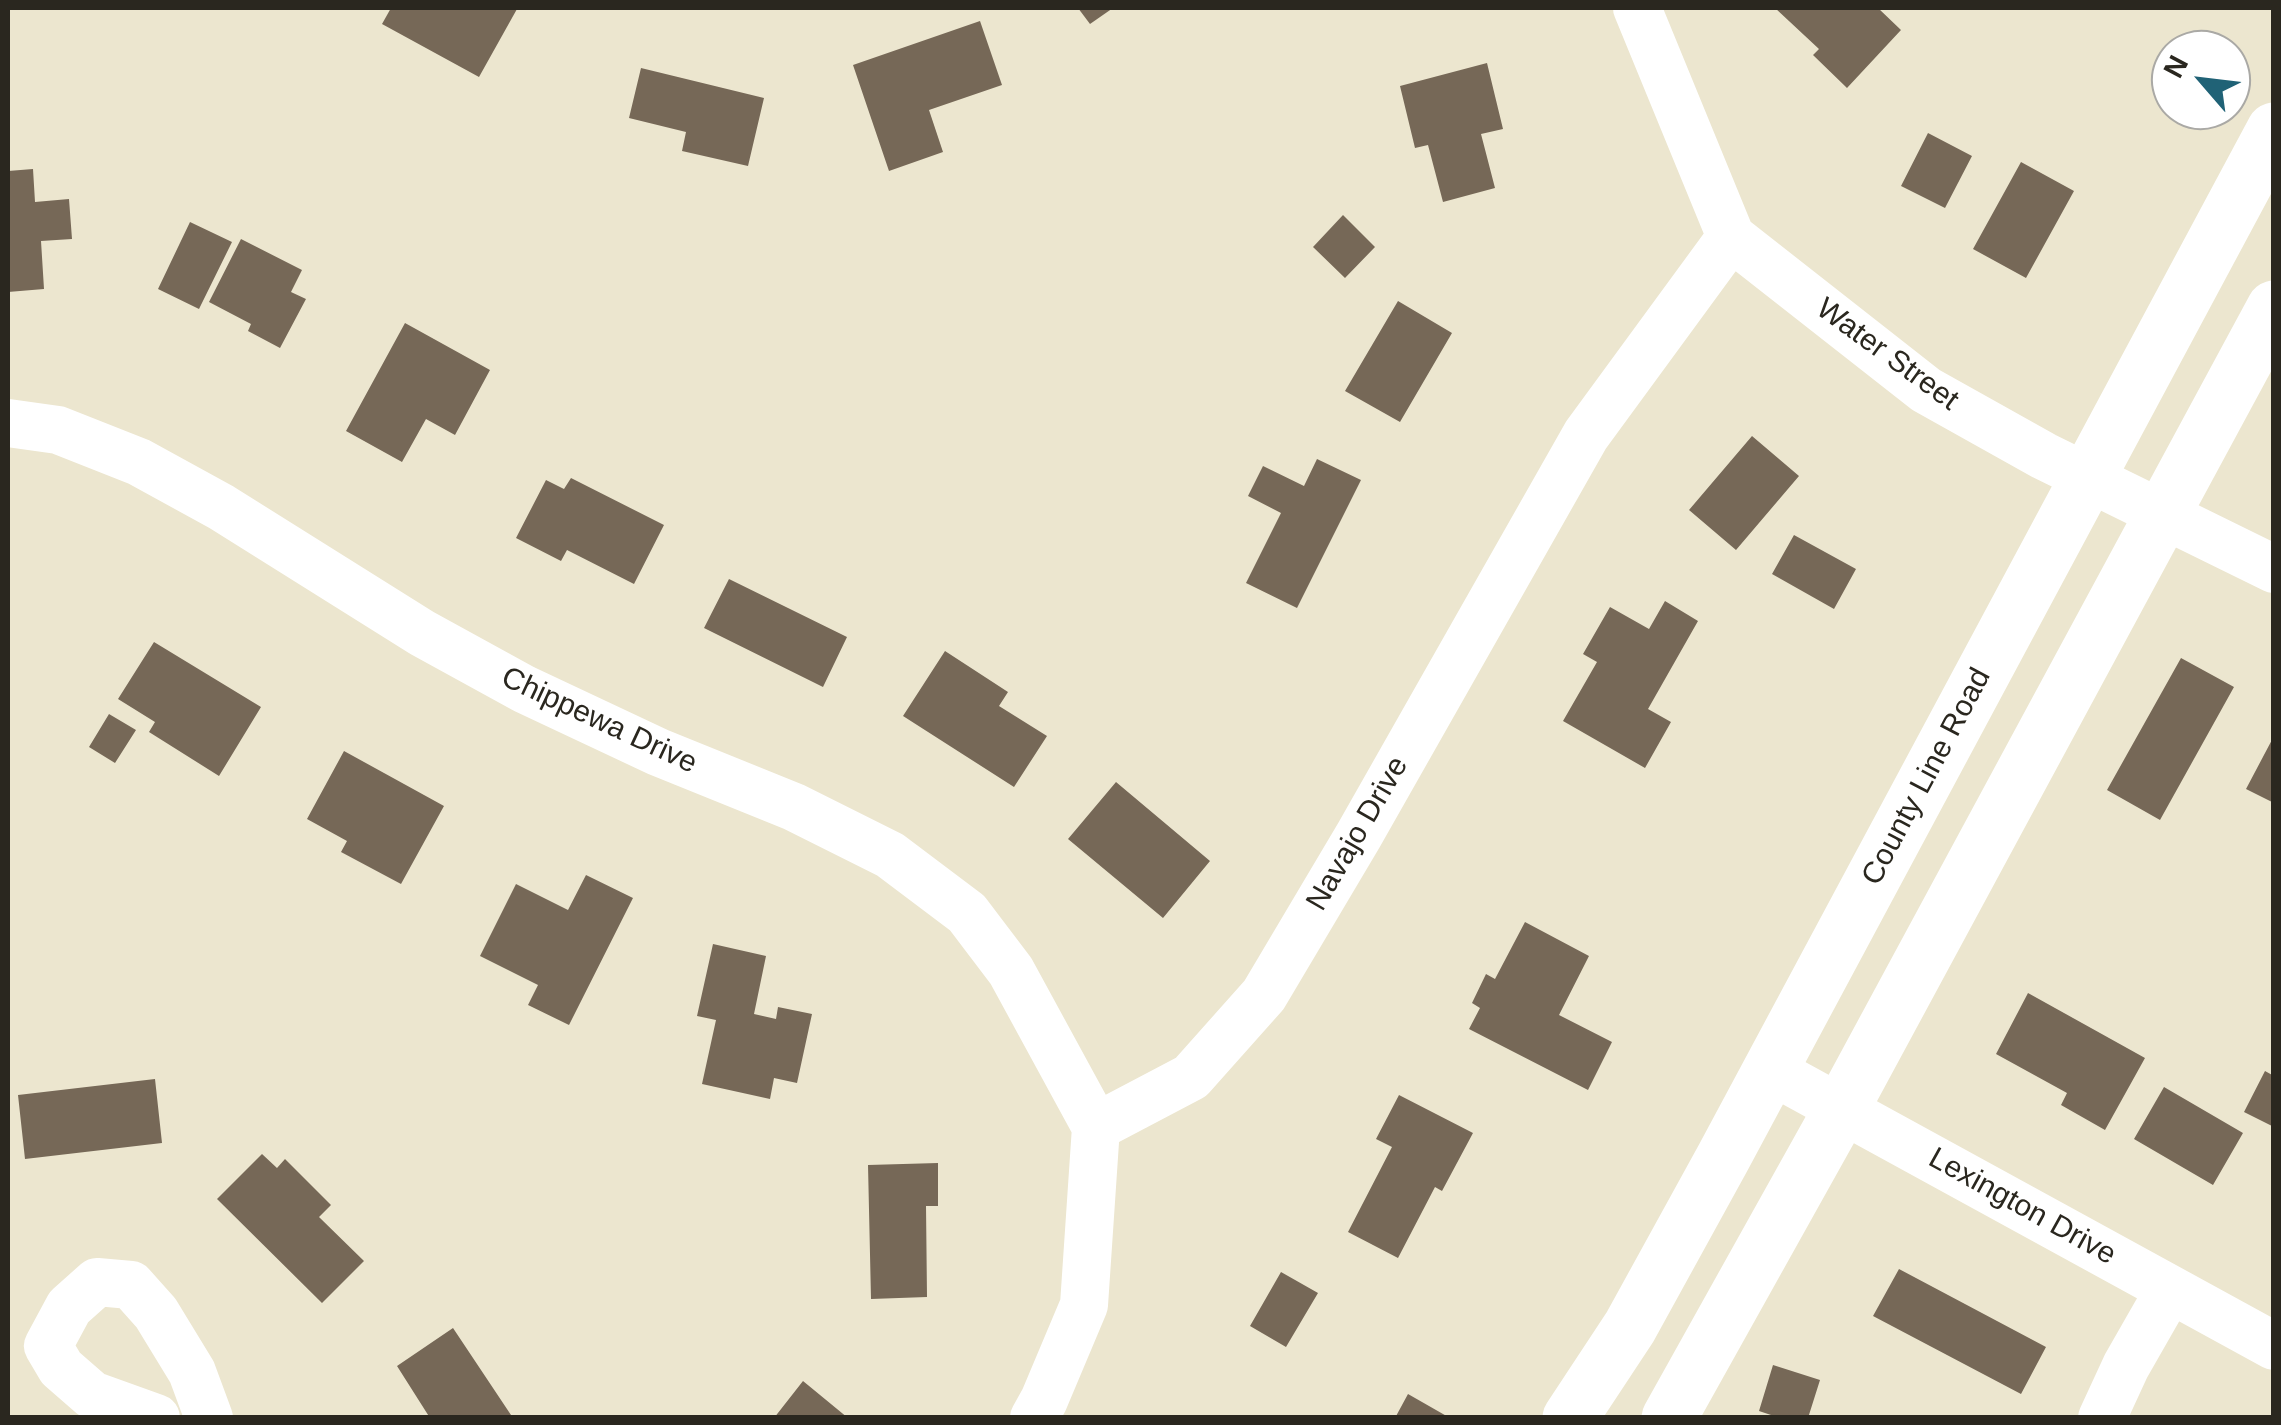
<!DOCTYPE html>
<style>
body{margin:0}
#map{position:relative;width:2281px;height:1425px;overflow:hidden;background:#ece6cf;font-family:Arial,sans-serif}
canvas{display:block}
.frame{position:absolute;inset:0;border:10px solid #2a271f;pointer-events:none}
.north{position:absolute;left:2151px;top:30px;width:100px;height:100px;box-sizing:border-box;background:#fff;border:2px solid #aaa9a5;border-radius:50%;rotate:298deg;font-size:28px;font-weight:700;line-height:40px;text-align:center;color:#2a271f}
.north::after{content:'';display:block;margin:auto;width:35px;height:45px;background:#206276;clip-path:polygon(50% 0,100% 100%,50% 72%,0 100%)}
</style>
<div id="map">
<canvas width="2281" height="1425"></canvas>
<div class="frame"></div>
<div class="north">N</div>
</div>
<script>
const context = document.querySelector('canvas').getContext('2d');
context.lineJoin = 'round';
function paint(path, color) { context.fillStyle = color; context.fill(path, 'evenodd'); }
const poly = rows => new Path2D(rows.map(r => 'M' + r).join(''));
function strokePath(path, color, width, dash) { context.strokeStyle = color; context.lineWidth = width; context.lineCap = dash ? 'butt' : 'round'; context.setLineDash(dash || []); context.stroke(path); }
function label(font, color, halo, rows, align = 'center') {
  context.font = font + ' Arial,sans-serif'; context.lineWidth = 10; context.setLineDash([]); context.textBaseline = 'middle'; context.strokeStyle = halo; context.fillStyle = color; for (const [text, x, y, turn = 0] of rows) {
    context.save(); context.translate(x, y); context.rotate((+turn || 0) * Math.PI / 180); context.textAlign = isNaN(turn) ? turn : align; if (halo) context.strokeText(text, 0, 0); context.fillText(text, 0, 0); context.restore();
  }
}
paint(poly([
 [391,8,515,8,517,9,479,77,382,24],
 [1078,8,1113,8,1090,24],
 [1775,8,1878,8,1901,30,1847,88,1813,55,1819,49],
 [980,21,1002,85,929,110,943,152,889,171,853,65],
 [1487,63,1503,129,1481,134,1495,188,1443,202,1428,145,1415,148,1400,86],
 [641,68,764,98,748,166,682,151,686,132,629,118],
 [1928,133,1972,156,1945,208,1901,186],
 [2021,162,2074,191,2026,278,1973,249],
 [33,169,35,202,69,199,72,239,41,241,44,289,8,292,8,171],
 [1343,215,1375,247,1345,278,1313,247],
 [190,222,232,242,199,309,158,289],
 [241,239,302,270,291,292,306,299,280,348,248,331,251,324,209,302],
 [1398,301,1452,333,1400,422,1345,391],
 [405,323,490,370,455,435,426,419,402,462,346,431],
 [1752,436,1799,476,1736,550,1689,510],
 [1317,459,1361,480,1297,608,1246,583,1281,513,1248,496,1263,466,1304,486],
 [571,478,664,525,634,584,567,550,561,561,516,538,546,480,564,489],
 [1794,535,1856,569,1834,609,1772,574],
 [729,579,847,637,823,687,704,628],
 [1665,601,1698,621,1648,709,1671,722,1645,768,1563,721,1597,662,1583,654,1610,607,1649,629],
 [154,642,261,707,219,776,149,732,155,722,118,699],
 [945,651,1008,692,999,706,1047,736,1014,787,903,716],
 [2181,658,2234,687,2160,820,2107,790],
 [109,714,136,730,115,763,89,747],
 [2274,736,2274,803,2246,789],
 [344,751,444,806,401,884,341,852,347,841,307,819],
 [1116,782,1210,861,1163,918,1068,839],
 [586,875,633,898,569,1025,528,1005,538,985,480,956,516,884,568,910],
 [1525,922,1589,956,1559,1015,1612,1042,1588,1090,1469,1029,1480,1008,1472,1003,1486,974,1495,979],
 [713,944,766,956,754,1014,776,1019,778,1007,812,1014,797,1083,774,1078,770,1099,702,1084,716,1020,697,1016],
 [2028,993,2145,1058,2105,1130,2061,1105,2067,1093,1996,1054],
 [2265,1071,2274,1076,2274,1127,2244,1112],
 [155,1079,162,1143,25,1159,18,1095],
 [2164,1087,2243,1133,2213,1185,2134,1139],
 [1399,1095,1473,1133,1442,1191,1435,1187,1398,1258,1348,1232,1392,1147,1376,1139],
 [262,1154,277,1168,285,1159,331,1205,319,1217,364,1261,322,1303,217,1199],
 [938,1163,938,1206,926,1206,927,1297,871,1299,868,1165],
 [1899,1269,2046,1347,2021,1394,1873,1316],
 [1281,1272,1318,1293,1286,1347,1250,1326],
 [453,1328,513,1418,430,1418,397,1366],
 [1773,1365,1820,1380,1808,1418,1780,1418,1759,1411],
 [803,1381,848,1418,774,1418],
 [1408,1394,1450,1418,1395,1418]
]), '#766857');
strokePath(poly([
 [1637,8,1731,237,1926,390,2044,456,2274,569],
 [8,423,58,430,139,462,221,507,422,633,524,689,658,752,794,807,890,855,967,913,1011,971,1096,1127],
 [1770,1070,2274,1346],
 [1096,1127,1191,1077,1264,995,1359,835,1586,435,1731,237],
 [156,1418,92,1395,61,1368,48,1346,69,1307,97,1282,131,1285,156,1313,192,1372,209,1418],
 [1034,1418,1044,1400,1084,1305,1096,1127],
 [2102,1418,2126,1366,2170,1289]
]), '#fff', 48);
strokePath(poly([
 [1570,1418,1630,1327,1723,1158,2274,130],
 [1669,1418,1842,1108,2274,308]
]), '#fff', 55);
label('30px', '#2a271f', '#fff', [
 ["Water Street",1887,355,36],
 ["Chippewa Drive",599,721,25],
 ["County Line Road",1927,777,-62],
 ["Navajo Drive",1358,834,-60],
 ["Lexington Drive",2022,1207,29]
]);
</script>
